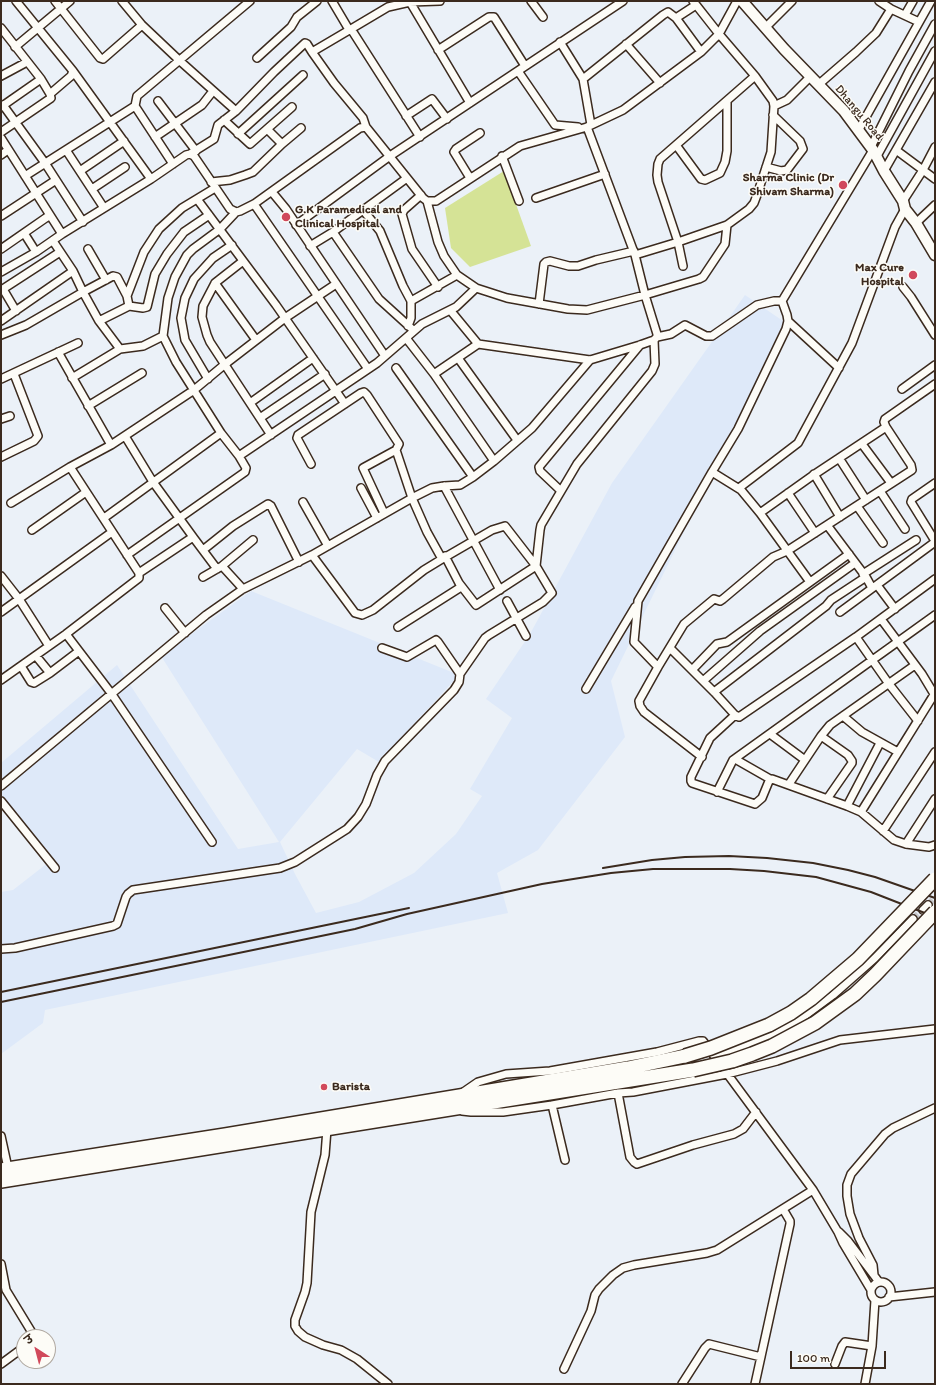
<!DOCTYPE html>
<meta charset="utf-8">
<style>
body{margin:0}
#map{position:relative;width:936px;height:1385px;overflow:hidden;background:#ebf1f8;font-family:Itim,"Playpen Sans Deva",sans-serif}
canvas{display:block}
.frame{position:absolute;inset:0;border:2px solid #3b2a1e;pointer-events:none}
.north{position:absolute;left:16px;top:1329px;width:40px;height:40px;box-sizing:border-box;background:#fdfcf7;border:1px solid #afa8a0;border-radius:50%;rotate:324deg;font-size:11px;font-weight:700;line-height:16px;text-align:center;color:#3b2a1e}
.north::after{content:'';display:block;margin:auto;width:14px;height:18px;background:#d1495b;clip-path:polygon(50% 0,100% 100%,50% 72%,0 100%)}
.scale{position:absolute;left:790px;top:1351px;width:96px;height:18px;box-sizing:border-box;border:2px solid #3b2a1e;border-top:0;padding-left:5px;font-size:12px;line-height:14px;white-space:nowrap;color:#3b2a1e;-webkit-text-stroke:3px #fdfcf7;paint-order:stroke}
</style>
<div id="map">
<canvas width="936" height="1385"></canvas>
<div class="frame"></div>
<div class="north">उ</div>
<div class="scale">100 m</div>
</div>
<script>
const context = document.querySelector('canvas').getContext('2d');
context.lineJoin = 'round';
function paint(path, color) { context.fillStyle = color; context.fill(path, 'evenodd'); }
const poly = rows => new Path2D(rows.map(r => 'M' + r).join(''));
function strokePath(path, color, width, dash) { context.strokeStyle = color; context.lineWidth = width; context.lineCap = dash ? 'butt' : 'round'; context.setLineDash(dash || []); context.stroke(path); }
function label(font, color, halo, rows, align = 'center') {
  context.font = font + ' Itim,sans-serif'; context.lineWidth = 3; context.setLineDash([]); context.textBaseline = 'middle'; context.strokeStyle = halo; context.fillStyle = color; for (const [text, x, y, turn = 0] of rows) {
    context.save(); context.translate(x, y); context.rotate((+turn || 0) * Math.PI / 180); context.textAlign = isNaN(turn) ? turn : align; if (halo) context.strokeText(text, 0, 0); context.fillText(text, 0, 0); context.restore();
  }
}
paint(poly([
 [745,295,786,323,611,681,625,737,538,850,497,873,508,913,45,1010,43,1023,1,1054,1,892,13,890,49,862,1,806,1,763,117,665,238,849,279,842,161,656,251,591,459,675,379,762,357,749,280,842,295,874,316,913,359,902,414,873,456,834,482,796,470,789,512,718,486,699,530,634,612,483]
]), '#dee9f9');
paint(poly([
 [504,171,531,246,470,267,451,248,445,208]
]), '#d5e396');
strokePath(poly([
 [928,905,935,898],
 [913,919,923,910]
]), '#c8c9cc', 7, [7, 3.5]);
const street = poly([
 [16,1,73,71,71,76,50,94],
 [55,1,100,58,103,59,142,25],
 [122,1,142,25,180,61,236,111,274,72,305,43,307,44,312,52,351,29,420,137],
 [332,1,348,28,351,29,388,7,410,2,440,1],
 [531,1,543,17],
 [879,1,891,9,919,22],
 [410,2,470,103],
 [905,15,913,1],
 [676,18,696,5],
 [1,28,41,79,50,94,51,98,1,132],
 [765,28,792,1],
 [560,42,583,79,663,15,668,12,676,18,701,52],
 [626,44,660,83],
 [15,47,70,1],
 [438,50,489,17,494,17,525,66],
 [312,52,334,83,363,118,366,127],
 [257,58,291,27,297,17,317,1],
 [73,71,151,179],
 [518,71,555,125,578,127],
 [1,76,27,62],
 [583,79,591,125],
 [818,85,856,52,876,33,891,9],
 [158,101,196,151],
 [3,105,45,163,83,222],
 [774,106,787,100,810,77],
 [1,107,41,79],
 [406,116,432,99,447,119],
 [224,120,250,144,292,107],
 [267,129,282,144],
 [858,131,931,1],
 [238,134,303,75],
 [155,137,202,105,213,91],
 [1,138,62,234],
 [676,145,701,179,705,180,720,173,725,162,727,151,727,101],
 [871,147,909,71,935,24],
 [66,150,104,208],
 [896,150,935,179],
 [190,154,214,139,218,125,236,111],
 [1,155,8,150],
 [502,156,519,201],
 [877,156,935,51],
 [173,164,135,106,137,96,250,1],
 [766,167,781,171,787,170,803,149,800,141,773,115],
 [80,171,124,141],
 [884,171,935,82],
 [25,176,135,106],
 [470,178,454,152,456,149,480,133],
 [211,182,230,180,245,175,253,172,282,144,301,128],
 [92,189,125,167],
 [272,192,286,209,385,356],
 [421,195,404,210,402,214,412,249,438,287],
 [536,198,605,174],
 [197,199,276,305,345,404],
 [903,201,923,170,935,147],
 [254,204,368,369],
 [363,210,380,231,403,286,411,301,411,318,408,326],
 [1,216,56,180],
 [916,223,935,205],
 [296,225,390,156,623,1],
 [333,232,379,299,411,328],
 [24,233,36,252],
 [53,241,73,271,83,292,99,321],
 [310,246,333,232,407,178],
 [1,249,50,215],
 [88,249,106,280],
 [635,255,678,242,727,225,749,209,754,203,757,195,771,152,774,106,773,101,755,76,719,34,693,1],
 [243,261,215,283,203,306,202,317,207,335,210,342,271,435],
 [683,266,678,242,658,182,657,175,658,164,660,159,755,76],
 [1,272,36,252,62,234,151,179,186,155,190,154,194,156,230,209,236,212,240,211,254,204,360,128,366,127,423,198,427,201,436,201,520,146,587,127],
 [215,283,256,340],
 [903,287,911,297,935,335],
 [476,288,507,298,568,309,587,310,645,295,699,279,703,277,725,244,727,225],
 [127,296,144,252,159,229,182,208,215,188],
 [411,301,457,275],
 [539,304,544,264,546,262,550,261,569,266,578,266,596,260,634,251],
 [129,306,143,308,147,307,155,274,167,254,184,232,209,215],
 [450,310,478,344,590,360,640,345,654,340,657,337,657,334,645,295,635,255,587,127,623,110,701,52,719,34,737,1],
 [16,311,3,289,60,252],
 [1,321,73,271],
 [788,321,839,368],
 [1,335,26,325,83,292,113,276,117,277,127,296,129,306,99,321,120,349,143,346,163,336],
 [657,337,671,334,685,325,706,336,712,336,757,305,774,301,782,301],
 [406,338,434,374,494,461],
 [58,352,111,445],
 [458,358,517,440],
 [396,368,473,477],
 [434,374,478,344],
 [72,378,120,349],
 [1,379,78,343],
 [208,379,185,340,181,318,185,298,194,279,213,258,232,245],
 [902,389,935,365],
 [250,403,313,358],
 [88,406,142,373],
 [260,418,325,374],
 [1,419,10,416],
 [221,433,239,456],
 [125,436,153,482,193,537,139,573],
 [862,444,891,483],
 [1,457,34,441,38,436,14,374],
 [839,458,866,500],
 [311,464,297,438,298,435,361,393,364,392,367,395,399,444,396,450,412,498,427,532,442,559],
 [712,472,741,490,760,513],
 [814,474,840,517],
 [935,483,912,499,911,502,935,541],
 [444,486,500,590],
 [361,488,377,518],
 [739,488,798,443,852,343,895,227,905,209],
 [561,491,540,471,539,467,640,345],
 [880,491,905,529],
 [788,493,815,533],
 [303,502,328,546],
 [11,503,70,467],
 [857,506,883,543],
 [384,513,363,468,396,450],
 [104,518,221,433,176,362,163,336,168,298,175,277,187,255,193,249,220,229,236,212],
 [827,525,866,577,872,588],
 [32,530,86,492],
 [193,537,217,569],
 [203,550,233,526,268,504,271,506,299,562],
 [127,555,245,472,246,468,239,456,377,363,422,324,456,307,476,288,457,275,444,256,438,242,427,201],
 [312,555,355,613,362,615,373,610,424,570,442,559,492,530,505,526,536,566,552,593,543,602,489,635,485,638,460,674],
 [445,556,459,583,476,605,536,566,540,530,541,525,577,464,652,371,655,364,654,340],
 [222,566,243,589],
 [863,574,916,540],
 [1,576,19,599,49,646],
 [203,577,222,566,253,540],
 [810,582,760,513,812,476,886,427,884,422,885,419,935,384],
 [877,585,895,609],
 [507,601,526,636],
 [165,608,185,633],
 [1,612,112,532],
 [840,612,935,542],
 [881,619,922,674,934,694],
 [398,627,461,587],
 [66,634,111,693,212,842],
 [856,637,889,684,918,721],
 [670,648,714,692,735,715,739,717,856,637,935,579],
 [36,656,50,673],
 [21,666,31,682,34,683,50,673,79,651],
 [658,667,634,642,638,601,712,472,738,429,786,329,788,321,787,315,782,301,873,150],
 [692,670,717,644,727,642,849,554],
 [1,680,66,634,139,578,139,573,70,467,111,445,194,390,224,365,285,318,336,284],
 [703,681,760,631,855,563],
 [586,689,635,607],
 [714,692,826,606,831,600,866,577],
 [735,715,710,738,691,777,691,781,692,783,755,804,762,798,769,781,772,779,847,806,861,812,894,840,906,844,929,847,935,845],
 [843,716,862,732,898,752],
 [770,734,805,760],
 [821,736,848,755,852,761,852,763,827,799],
 [702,757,644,712,640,706,639,701,658,667,684,624,714,599,720,601,723,599,773,557,787,551,912,470,911,465,886,427],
 [735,759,770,779],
 [789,784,821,736,830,725,915,665],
 [1,786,206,615,243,589,312,555,412,498,432,488,444,486,460,485,473,477,494,461,532,428,590,360],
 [717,792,733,760,935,615],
 [1,801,55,868],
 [847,806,880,743],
 [861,812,935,693],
 [883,831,935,752],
 [906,844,935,799],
 [923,910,928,905],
 [1,949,15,948,113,926,117,924,126,897,128,894,133,890,280,868,295,862,347,829,358,817,366,804,377,775,385,761,454,690,459,682,460,674,438,642,436,640,407,657,382,648],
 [716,1057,776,1034,806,1015,833,995,875,958,913,919],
 [462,1093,478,1082,506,1074,550,1071,657,1052,699,1041,703,1041,813,1190,838,1232,843,1243,871,1290],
 [618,1093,630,1157,634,1162,637,1164,693,1145,734,1134,743,1129,756,1112],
 [552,1105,565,1160],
 [462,1111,471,1112,503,1112,552,1105,618,1093,633,1092,727,1074,777,1061,840,1040,935,1029],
 [327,1129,325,1155,311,1212,307,1283,305,1292,295,1320,295,1326,298,1331,305,1337,323,1345,341,1350,357,1359,388,1384],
 [1,1136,8,1168],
 [839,1232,848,1241,879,1282],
 [1,1264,6,1290,31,1331,32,1337],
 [874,1275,873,1265,859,1238,850,1214,847,1196,847,1185,851,1174,885,1134,893,1128,935,1108],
 '871 1292a10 10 0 1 1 20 0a10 10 0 1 1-20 0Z',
 [889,1297,935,1292],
 [1,1364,24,1347],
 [835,1364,842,1346,845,1342,872,1346],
 [564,1369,591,1311,595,1295,599,1289,613,1275,623,1268,634,1265,707,1253,717,1250,813,1190],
 [682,1384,705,1348,709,1344,761,1357],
 [755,1384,790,1224,790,1221,783,1209],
 [865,1384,872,1346,875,1300]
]);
const secondary = poly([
 [742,1,784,49,844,111,873,150,884,171,903,201,905,209,916,223,935,255]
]);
const highway = poly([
 [1,1170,225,1135,628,1068,685,1056],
 [1,1181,693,1070]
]);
strokePath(street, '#3b2a1e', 10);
strokePath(secondary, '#3b2a1e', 13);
strokePath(highway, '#3b2a1e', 16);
strokePath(street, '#fdfcf7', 7);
strokePath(secondary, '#fdfcf7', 10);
strokePath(highway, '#fdfcf7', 13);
strokePath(poly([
 [603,868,652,860,685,857,729,856,767,858,813,863,848,870,875,877,935,898],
 [1,992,409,908],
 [1,1002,355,929,407,914,542,884,611,873,653,869,730,869,764,871,816,877,871,892,935,917]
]), '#3b2a1e', 2);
const highwayBridge = poly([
 [685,1056,711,1048,769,1025,791,1013,811,999,858,959,935,879],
 [693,1070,732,1061,752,1054,772,1046,815,1023,855,994,875,975,935,912]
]);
strokePath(highwayBridge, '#3b2a1e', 16, []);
strokePath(highwayBridge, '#fdfcf7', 13);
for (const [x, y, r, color] of [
 [843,185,5,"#d1495b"],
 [286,217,5,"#d1495b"],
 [913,275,5,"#d1495b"],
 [324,1087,4,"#d1495b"]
]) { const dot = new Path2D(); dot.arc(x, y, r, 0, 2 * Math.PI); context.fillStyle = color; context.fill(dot); strokePath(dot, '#fdfcf7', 1.5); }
label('12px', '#3b2a1e', '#fdfcf7', [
 ["Dhangu Road",859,113,50]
]);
label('bold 12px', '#3b2a1e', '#fdfcf7', [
 ["Sharma Clinic (Dr",834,178],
 ["Shivam Sharma)",834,192],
 ["G.K Paramedical and",295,210,"left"],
 ["Clinical Hospital",295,224,"left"],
 ["Max Cure",904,268],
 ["Hospital",904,282],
 ["Barista",332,1087,"left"]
], 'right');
</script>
